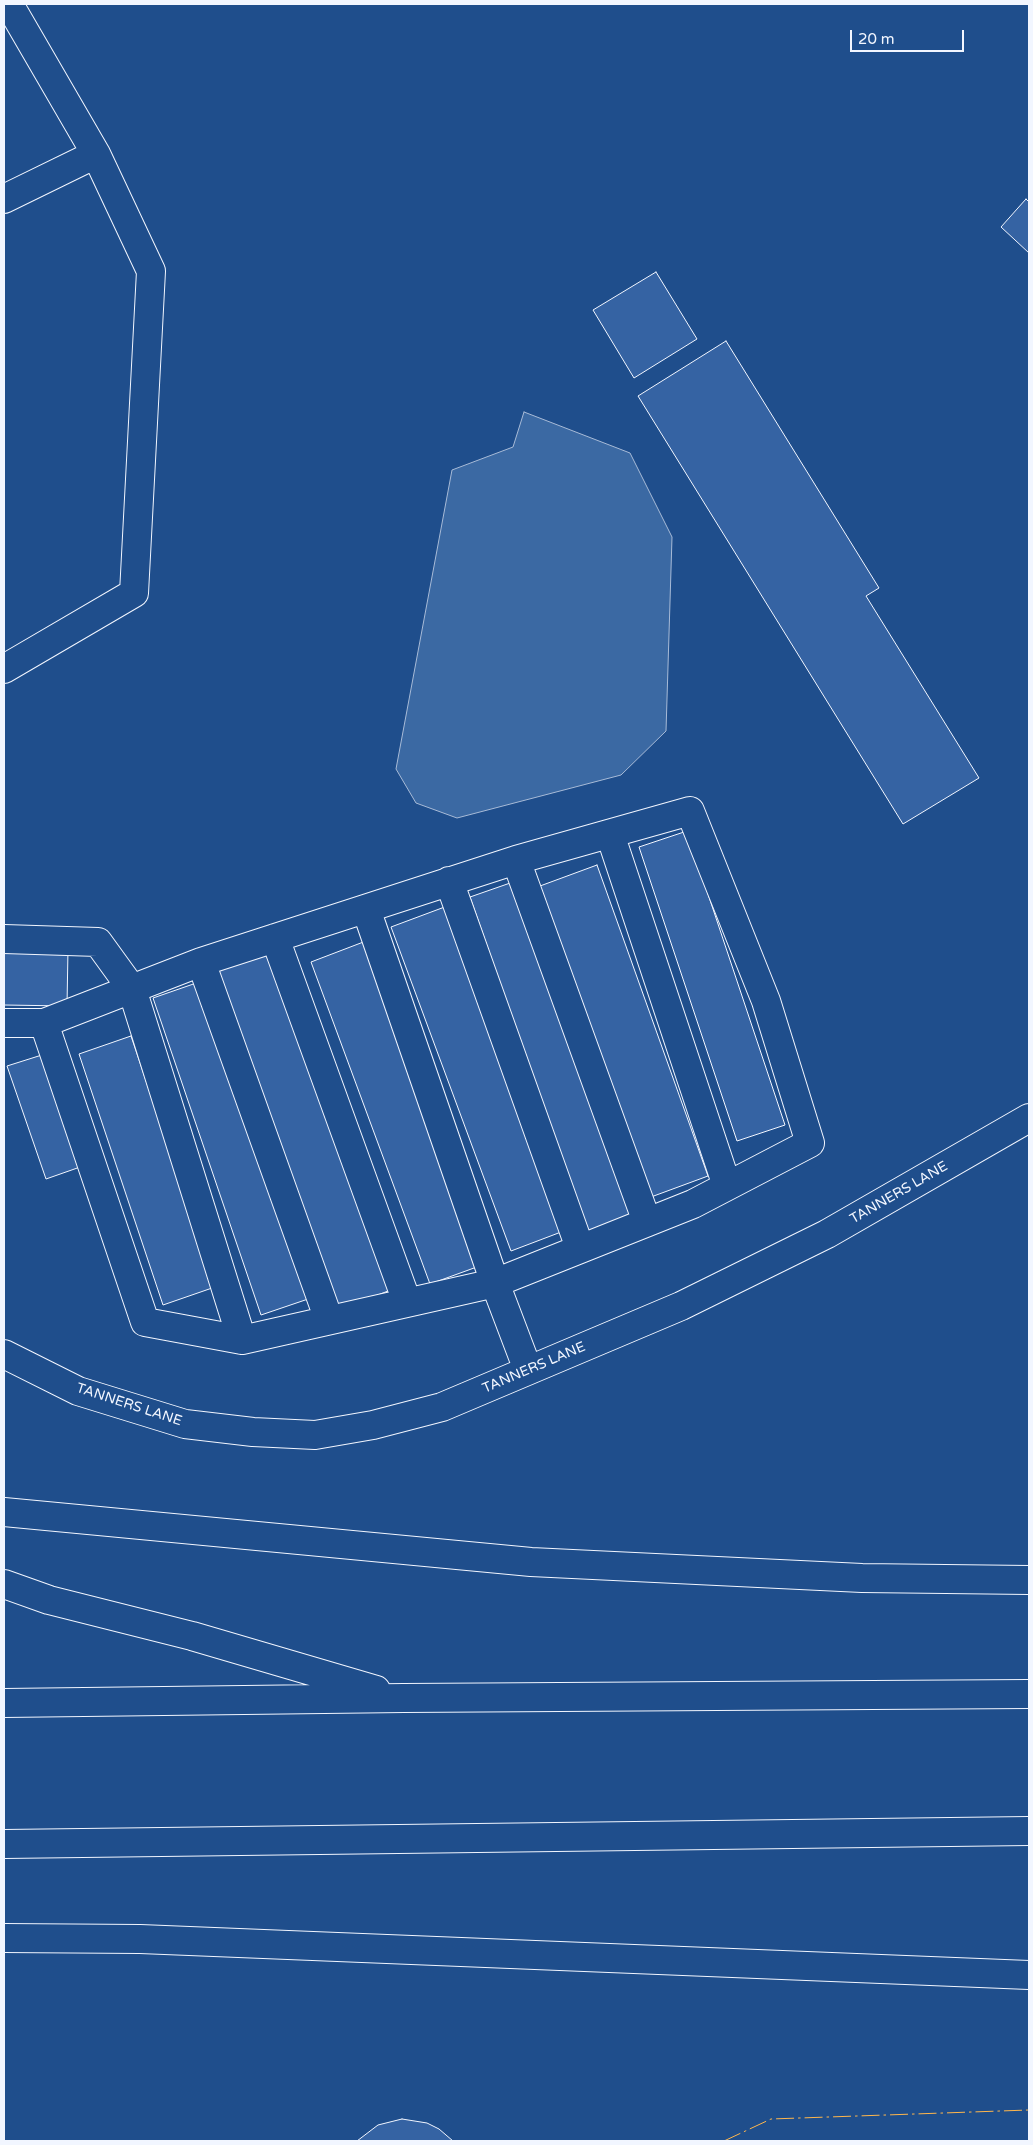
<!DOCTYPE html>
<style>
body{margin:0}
#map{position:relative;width:1033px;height:2145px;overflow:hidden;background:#1f4e8c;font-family:"Varela Round",sans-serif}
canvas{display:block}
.frame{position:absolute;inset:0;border:5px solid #f2f6ff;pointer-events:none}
.scale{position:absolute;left:850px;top:30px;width:114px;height:22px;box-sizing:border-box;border:2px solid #f2f6ff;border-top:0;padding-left:6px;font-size:15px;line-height:18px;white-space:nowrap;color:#f2f6ff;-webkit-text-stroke:4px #1f4e8c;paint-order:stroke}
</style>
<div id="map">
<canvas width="1033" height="2145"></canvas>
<div class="frame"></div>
<div class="scale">20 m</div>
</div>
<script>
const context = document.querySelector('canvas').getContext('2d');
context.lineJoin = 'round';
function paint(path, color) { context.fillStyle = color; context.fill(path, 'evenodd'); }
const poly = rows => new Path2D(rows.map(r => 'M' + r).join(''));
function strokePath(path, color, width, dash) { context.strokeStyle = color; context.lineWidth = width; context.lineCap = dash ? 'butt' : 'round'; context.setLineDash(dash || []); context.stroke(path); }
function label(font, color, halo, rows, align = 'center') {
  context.font = font + ' "Varela Round",sans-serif'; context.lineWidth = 4; context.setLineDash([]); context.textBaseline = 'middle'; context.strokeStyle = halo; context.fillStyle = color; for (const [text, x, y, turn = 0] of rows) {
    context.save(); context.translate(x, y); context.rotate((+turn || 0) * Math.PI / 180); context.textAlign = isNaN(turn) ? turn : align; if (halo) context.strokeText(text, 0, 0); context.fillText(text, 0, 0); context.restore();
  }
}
const water = poly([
 [524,412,630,453,672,537,666,731,621,775,457,818,416,803,396,769,452,470,513,447,524,412]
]);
paint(water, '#3b69a3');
strokePath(water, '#a8bbd7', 1);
const building = poly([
 [1026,199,1029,202,1029,253,1001,227,1026,199],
 [656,272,697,339,634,378,593,310,656,272],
 [726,341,879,588,866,596,979,778,903,824,638,396,726,341],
 [687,831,785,1125,737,1141,639,847,687,831],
 [597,865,708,1176,651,1197,540,886,597,865],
 [516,881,634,1219,588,1236,470,897,516,881],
 [450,905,569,1229,511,1251,391,927,450,905],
 [366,941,485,1264,430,1284,311,962,366,941],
 [4,948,68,949,67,1006,4,1005,4,948],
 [266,952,393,1289,340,1310,212,973,266,952],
 [205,980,314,1297,261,1315,153,998,205,980],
 [131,1036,215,1287,163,1305,79,1054,131,1036],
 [45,1054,83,1166,46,1179,7,1066,45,1054],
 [402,2119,427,2123,439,2129,453,2141,357,2141,378,2125,402,2119]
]);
paint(building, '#3563a3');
strokePath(building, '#f2f6ff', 1);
const minor = poly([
 [4,199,96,154],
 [4,669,134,593,151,271,96,154,9,4],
 [610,834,727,1186],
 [516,860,647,1222],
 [449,881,580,1248],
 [275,938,407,1302],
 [4,939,98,942,132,989,242,1340],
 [201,962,329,1320],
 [4,1023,44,1023,201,962,516,860,690,811,766,1001,810,1143,693,1204,495,1283,366,909],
 [44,1023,145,1322,242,1340,495,1283,528,1370],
 [4,1354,78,1391,185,1424,253,1432,315,1435,373,1425,442,1407,681,1306,827,1234,1029,1118]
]);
const highway = poly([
 [4,1512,531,1562,862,1578,1029,1580],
 [4,1584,49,1600,192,1636,376,1690],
 [4,1703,404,1698,1029,1694],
 [4,1844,1029,1831],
 [4,1938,140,1939,1029,1975]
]);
strokePath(minor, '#f2f6ff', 30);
strokePath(highway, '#f2f6ff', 30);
strokePath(minor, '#1f4e8c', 28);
strokePath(highway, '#1f4e8c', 28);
strokePath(poly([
 [724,2141,771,2119,1029,2110]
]), '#ffb74d', 1, [18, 4, 2.5, 4]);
label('14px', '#f2f6ff', '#1f4e8c', [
 ["TANNERS LANE",899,1193,-30],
 ["TANNERS LANE",534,1368,-23],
 ["TANNERS LANE",129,1405,18]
]);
</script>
